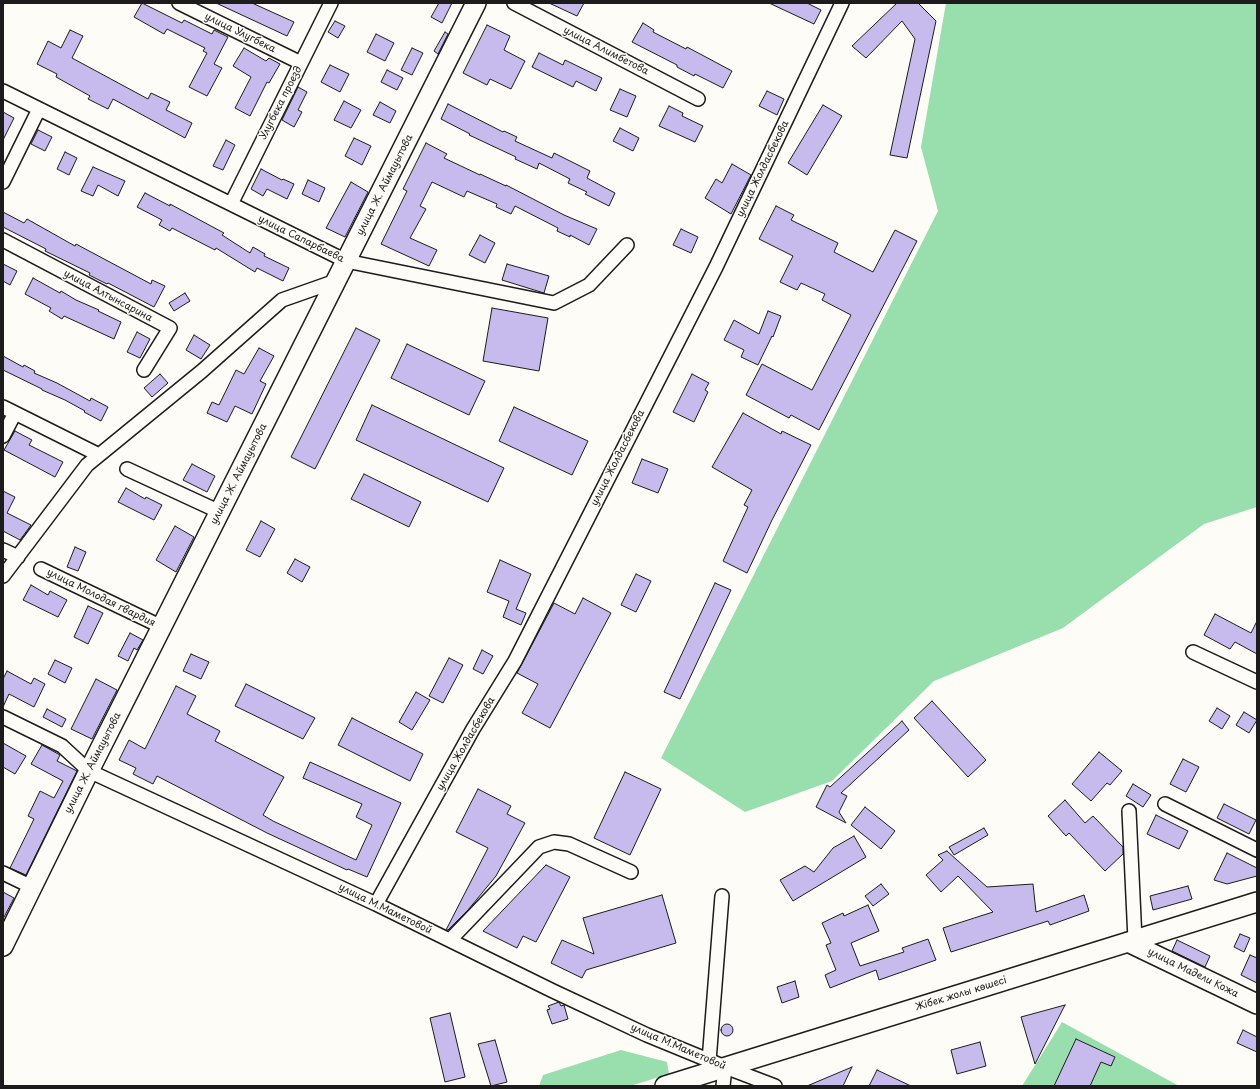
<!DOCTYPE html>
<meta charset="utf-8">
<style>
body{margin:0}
#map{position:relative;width:1260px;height:1089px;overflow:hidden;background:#fdfcf7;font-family:"Playpen Sans",sans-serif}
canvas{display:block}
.frame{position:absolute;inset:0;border:4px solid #1c1c1c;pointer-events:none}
</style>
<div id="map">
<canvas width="1260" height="1089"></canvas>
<div class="frame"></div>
</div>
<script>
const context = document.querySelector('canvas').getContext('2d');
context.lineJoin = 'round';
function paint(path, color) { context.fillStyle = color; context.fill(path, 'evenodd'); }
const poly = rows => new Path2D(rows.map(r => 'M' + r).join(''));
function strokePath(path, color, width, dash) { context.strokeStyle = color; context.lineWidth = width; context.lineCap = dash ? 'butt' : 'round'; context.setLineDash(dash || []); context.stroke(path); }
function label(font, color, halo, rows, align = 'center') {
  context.font = font + ' "Playpen Sans",sans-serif'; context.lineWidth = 3; context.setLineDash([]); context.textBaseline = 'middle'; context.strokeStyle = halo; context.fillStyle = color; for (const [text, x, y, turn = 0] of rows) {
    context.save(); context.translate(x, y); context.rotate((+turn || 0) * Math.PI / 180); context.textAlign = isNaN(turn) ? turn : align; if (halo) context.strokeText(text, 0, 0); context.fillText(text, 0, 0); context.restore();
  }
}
paint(poly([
 [946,3,1257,3,1257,507,1204,524,1063,628,934,681,832,781,745,812,661,758,938,211,921,147],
 [1062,1022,1179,1086,1022,1086],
 [621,1050,667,1062,669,1074,630,1086,539,1086,543,1075]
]), '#98dfad');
const building = poly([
 [142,3,182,23,184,20,212,34,214,30,228,37,214,64,222,68,207,96,189,87,207,53,203,51,205,48,167,29,164,34,134,17,142,3],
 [216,3,252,3,294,22,287,36,216,3],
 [439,3,452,3,442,23,431,17,439,3],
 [549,3,584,3,577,16,549,3],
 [769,3,807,3,821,10,814,24,769,3],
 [897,3,918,3,936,21,907,158,890,155,915,39,902,21,866,58,852,46,897,3],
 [335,21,345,26,338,38,328,32,335,21],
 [643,23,654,30,653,32,686,49,687,47,732,71,723,88,695,74,694,76,677,67,677,65,632,42,643,23],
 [487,25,510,36,504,50,525,61,511,89,490,79,487,85,463,73,487,25],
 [70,30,83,36,72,58,148,99,151,93,170,102,166,110,192,123,185,138,113,99,108,109,88,99,90,96,56,77,57,74,37,64,48,41,61,48,70,30],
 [445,32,448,34,438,54,434,51,445,32],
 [376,34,394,43,385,61,367,52,376,34],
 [244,48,266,61,269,58,280,64,269,83,267,82,250,116,235,108,251,77,233,66,244,48],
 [412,48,423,53,412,75,401,70,412,48],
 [539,53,563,65,565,60,602,78,596,91,576,81,573,87,532,67,539,53],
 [330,65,349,74,340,92,321,82,330,65],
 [387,70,403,78,397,90,381,82,387,70],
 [298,87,307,92,298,110,302,112,294,127,282,120,298,87],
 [620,89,636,96,627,117,610,110,620,89],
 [767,91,784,99,777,115,759,106,767,91],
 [344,101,361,110,351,128,334,120,344,101],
 [380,102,396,111,390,123,373,115,380,102],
 [448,104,503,132,504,131,517,137,515,141,552,158,554,153,590,171,587,178,615,193,609,206,585,194,587,192,568,183,570,179,539,163,537,169,515,159,516,157,469,135,470,134,441,119,448,104],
 [823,105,842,116,807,175,788,163,823,105],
 [669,106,683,113,682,116,703,126,695,142,659,126,669,106],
 [3,112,14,118,3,140,3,112],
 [620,128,639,138,633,151,613,141,620,128],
 [38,130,52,137,45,151,31,144,38,130],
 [354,138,371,146,362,165,345,156,354,138],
 [226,140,235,145,223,170,213,166,226,140],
 [426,143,447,154,444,158,480,175,480,174,506,186,506,185,564,215,597,229,589,245,570,235,570,237,557,231,558,228,515,206,511,214,496,207,497,204,467,191,464,197,432,182,420,206,426,209,410,238,437,250,429,266,381,244,407,191,403,189,426,143],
 [65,152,77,158,69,175,57,169,65,152],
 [732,164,751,175,731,214,705,198,716,179,722,183,732,164],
 [93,167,125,181,118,196,98,185,93,196,81,191,93,167],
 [261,169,282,180,283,179,294,184,287,199,267,189,263,196,251,189,261,169],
 [308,180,325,188,319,202,302,194,308,180],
 [351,182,368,192,345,237,326,228,351,182],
 [145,193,170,206,170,204,224,233,222,235,250,253,253,247,265,254,264,256,289,268,283,281,257,268,255,272,216,248,215,250,172,228,170,231,159,225,162,220,137,207,145,193],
 [776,206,794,215,791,220,838,243,834,252,873,272,895,230,917,241,819,430,791,415,789,418,746,395,762,364,812,390,851,315,822,300,825,294,801,283,797,290,780,282,793,256,759,239,776,206],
 [3,212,24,223,27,219,75,246,76,244,151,284,152,280,165,286,154,307,108,283,107,284,89,275,90,273,45,251,46,249,3,227,3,212],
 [681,229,698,237,691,253,673,245,681,229],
 [480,235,495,243,485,263,469,255,480,235],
 [3,264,17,271,10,285,3,281,3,264],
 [507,264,549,276,544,293,502,280,507,264],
 [33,278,60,293,61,291,76,300,99,310,98,311,121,322,114,339,64,316,62,319,49,311,51,308,25,294,33,278],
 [185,293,190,301,174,311,169,303,185,293],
 [492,308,548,318,539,371,483,361,492,308],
 [768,311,781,316,773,337,772,336,758,365,741,357,744,350,724,340,734,320,759,334,768,311],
 [356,328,380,340,315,469,291,457,356,328],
 [137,332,150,339,140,358,127,352,137,332],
 [194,335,210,345,201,359,186,350,194,335],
 [407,344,485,381,469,415,391,378,407,344],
 [259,348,274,356,260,381,266,384,252,414,235,406,227,422,207,413,212,402,219,405,236,370,244,374,259,348],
 [3,356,23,367,24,365,35,371,34,373,57,383,90,401,91,398,108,407,101,421,84,412,85,411,65,400,42,390,42,389,3,370,3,356],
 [160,374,168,383,152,397,144,388,160,374],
 [692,374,709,383,705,390,708,392,694,422,673,412,692,374],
 [372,405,504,468,488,502,356,440,372,405],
 [514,407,588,441,572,475,499,441,514,407],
 [743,413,781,434,782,431,811,445,772,520,747,573,723,561,748,507,744,505,752,490,712,467,743,413],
 [15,431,32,440,29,445,63,462,55,477,4,450,15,431],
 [642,459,668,469,658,493,632,483,642,459],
 [192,464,215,476,207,492,183,480,192,464],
 [364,474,421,502,409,527,351,499,364,474],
 [126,488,145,499,146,497,162,505,154,520,118,502,126,488],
 [3,491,15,497,7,513,31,525,20,540,3,531,3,491],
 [261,521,275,529,260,557,246,550,261,521],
 [175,526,194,537,176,572,156,560,175,526],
 [75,547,86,552,78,571,67,567,75,547],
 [295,559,310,567,302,582,287,573,295,559],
 [500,560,531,574,516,609,526,613,521,625,503,617,509,601,487,592,500,560],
 [636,574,651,581,636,612,621,605,636,574],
 [715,583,731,590,680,699,664,692,715,583],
 [31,585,48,595,50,591,67,600,58,617,23,600,31,585],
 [583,598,611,613,550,728,522,713,538,684,517,673,554,603,575,614,583,598],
 [88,606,103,613,88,644,74,637,88,606],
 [1215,614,1251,633,1257,621,1257,654,1235,642,1230,649,1204,635,1215,614],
 [130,633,143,640,137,650,134,648,128,661,118,656,130,633],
 [482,650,493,656,483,674,473,669,482,650],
 [191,654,209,662,201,679,183,671,191,654],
 [449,658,463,665,443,703,429,696,449,658],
 [55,660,72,668,65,683,48,674,55,660],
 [7,671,31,684,34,678,45,684,34,707,9,694,3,707,3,679,7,671],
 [96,679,117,690,92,739,71,729,96,679],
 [246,684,315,718,303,739,235,706,246,684],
 [176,686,196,696,187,714,220,731,215,741,284,777,263,815,273,821,356,860,372,825,356,817,362,804,303,778,310,762,401,803,367,877,348,869,347,870,267,833,157,776,153,784,133,774,136,768,119,760,129,740,145,749,176,686],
 [416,692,430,700,412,730,399,722,416,692],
 [932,701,986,760,968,777,914,718,932,701],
 [1217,708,1230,716,1222,729,1209,721,1217,708],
 [47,709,66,719,62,727,43,717,47,709],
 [1244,712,1257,720,1249,733,1236,725,1244,712],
 [352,718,423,754,410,781,338,745,352,718],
 [902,721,909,730,841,793,847,796,839,812,846,823,816,807,827,785,830,787,902,721],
 [3,743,26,756,15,774,3,767,3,743],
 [42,745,60,755,57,761,77,771,26,875,10,868,34,819,28,816,40,791,54,798,63,781,31,764,42,745],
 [1099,752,1122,771,1110,785,1107,783,1091,801,1072,784,1099,752],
 [1183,759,1199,767,1186,792,1170,784,1183,759],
 [625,772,661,789,630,855,594,838,625,772],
 [1133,784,1151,795,1143,807,1126,796,1133,784],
 [478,789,511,806,507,814,525,823,496,876,468,910,448,930,446,930,488,848,456,832,478,789],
 [1065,800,1085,823,1093,816,1123,847,1123,854,1105,871,1069,833,1066,836,1048,816,1065,800],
 [1224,804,1256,820,1249,834,1217,818,1224,804],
 [865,807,895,831,881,849,851,825,865,807],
 [1156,815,1188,831,1179,849,1147,834,1156,815],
 [984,828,988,835,954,855,949,847,984,828],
 [854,836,866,857,793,901,780,880,805,866,814,872,833,848,854,836],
 [947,851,987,887,1033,884,1036,912,1084,895,1089,911,1050,925,1048,921,951,952,943,928,993,912,958,876,941,892,926,875,943,860,938,855,947,851],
 [1227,853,1257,868,1257,876,1227,884,1214,880,1227,853],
 [546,865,570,877,536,942,523,936,517,948,483,931,546,865],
 [881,884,889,894,873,906,865,896,881,884],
 [1188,886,1192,899,1153,910,1150,896,1188,886],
 [3,892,14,898,3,919,3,892],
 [662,895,676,943,586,970,582,978,551,963,562,940,594,954,583,918,662,895],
 [868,905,879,931,851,943,860,966,904,952,902,948,928,939,936,960,879,980,876,970,830,988,825,975,836,970,826,945,831,943,822,923,843,913,844,916,868,905],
 [1240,934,1250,938,1244,952,1234,947,1240,934],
 [1177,940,1210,956,1205,967,1172,951,1177,940],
 [1250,955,1257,958,1257,983,1241,975,1250,955],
 [795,981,799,997,782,1003,777,987,795,981],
 [559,1002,561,1006,564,1005,568,1019,552,1024,547,1010,550,1009,548,1006,559,1002],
 [1065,1005,1035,1064,1021,1017,1065,1005],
 [450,1013,465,1077,445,1082,430,1018,450,1013],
 '721 1030a6 6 0 1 1 12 0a6 6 0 1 1-12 0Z',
 [1243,1030,1257,1037,1257,1052,1237,1043,1243,1030],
 [1076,1039,1115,1057,1111,1066,1101,1062,1090,1086,1054,1086,1076,1039],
 [495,1040,507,1082,491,1086,478,1044,495,1040],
 [980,1042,986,1066,957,1074,951,1050,980,1042],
 [852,1067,843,1086,807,1086,852,1067],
 [877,1070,911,1086,869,1086,877,1070]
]);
paint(building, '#c7baec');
strokePath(building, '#1c1c1c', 1);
const street = poly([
 [179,3,301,63],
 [514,3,698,99],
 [3,91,346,261,554,303,589,285,627,245],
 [3,182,39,109],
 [231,204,331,3],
 [3,240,170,328,144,370],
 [3,407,99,455],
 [3,436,15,413],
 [127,469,220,512],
 [3,550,18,557],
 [41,569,162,627],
 [3,576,87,465,202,371,282,300,336,281],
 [1193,652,1257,682],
 [3,717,62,746,89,771,376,904,553,991,647,1035,725,1067,775,1086],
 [1165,804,1257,850],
 [1129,811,1135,940],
 [3,873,32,887],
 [376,904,473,729,515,661,716,267,842,3],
 [450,940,539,847,554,842,569,844,631,872],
 [709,1061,722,896],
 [723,1086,725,1067]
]);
const secondary = poly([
 [1128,942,1257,1004],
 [3,946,89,771,476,3],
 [665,1086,1257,902]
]);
strokePath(street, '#1c1c1c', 16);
strokePath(secondary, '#1c1c1c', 22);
strokePath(street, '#fdfcf7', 13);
strokePath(secondary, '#fdfcf7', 19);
label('10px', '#1c1c1c', '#fdfcf7', [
 ["улица Улугбека",240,33,26],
 ["улица Алимбетова",606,51,27],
 ["Улугбека проезд",281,103,-63],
 ["улица Жолдасбекова",763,169,-64],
 ["улица Ж. Аймауытова",385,185,-63],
 ["улица Сапарбаева",301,239,26],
 ["улица Алтынсарина",108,296,28],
 ["улица Жолдасбекова",618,458,-63],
 ["улица Ж. Аймауытова",239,474,-63],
 ["улица Молодая гвардия",101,598,26],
 ["улица Жолдасбекова",466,744,-60],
 ["улица Ж. Аймауытова",93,763,-63],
 ["улица М.Маметовой",385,909,26],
 ["улица Мадели Кожа",1193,973,26],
 ["Жібек жолы көшесі",961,994,-17],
 ["улица М.Маметовой",678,1047,23]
]);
</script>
